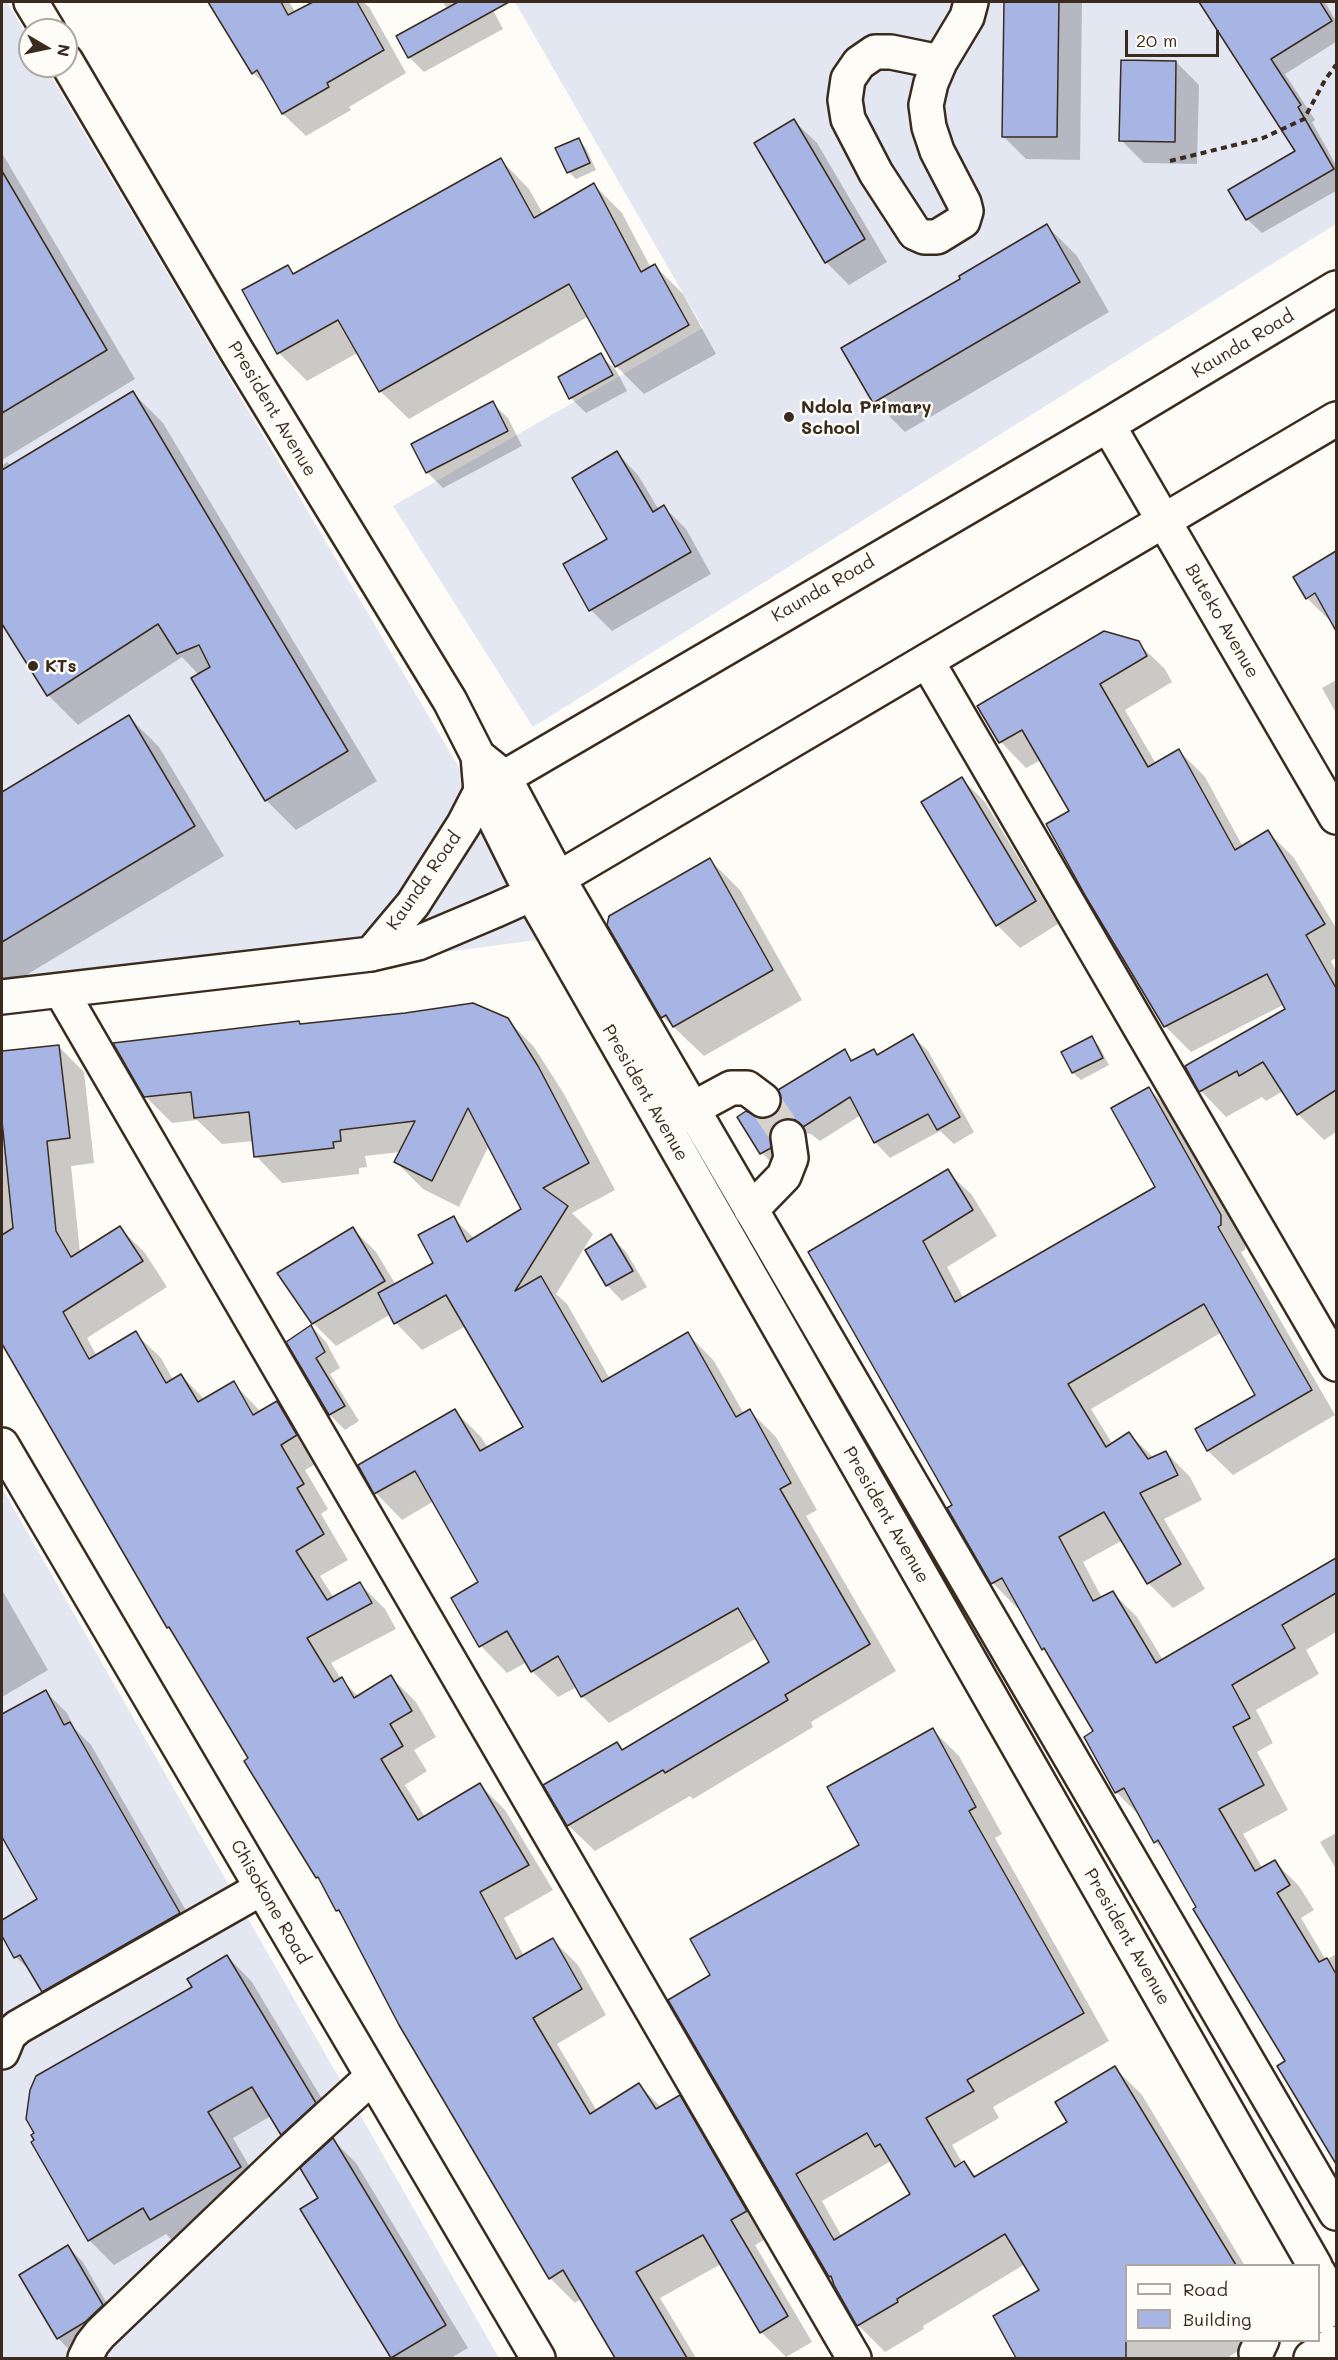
<!DOCTYPE html>
<style>
body{margin:0}
#map{position:relative;width:1338px;height:2360px;overflow:hidden;background:#fdfcf7;font-family:Mali,sans-serif}
canvas{display:block}
.frame{position:absolute;inset:0;border:3px solid #3b2a1e;pointer-events:none}
.legend{position:absolute;left:1125px;top:2264px;width:195px;height:78px;box-sizing:border-box;background:#fdfcf7;border:2px solid #afa8a0;margin:0;padding:8px 10px;list-style:none;font-size:18px;color:#3b2a1e}
.legend li{display:flex;align-items:center;gap:12px;height:30px}
.legend b{width:30px;border:2px solid #afa8a0}
.north{position:absolute;left:18px;top:18px;width:60px;height:60px;box-sizing:border-box;background:#fdfcf7;border:2px solid #afa8a0;border-radius:50%;rotate:99deg;font-size:16px;font-weight:700;line-height:24px;text-align:center;color:#3b2a1e}
.north::after{content:'';display:block;margin:auto;width:21px;height:27px;background:#3b2a1e;clip-path:polygon(50% 0,100% 100%,50% 72%,0 100%)}
.scale{position:absolute;left:1125px;top:30px;width:94px;height:27px;box-sizing:border-box;border:3px solid #3b2a1e;border-top:0;padding-left:8px;font-size:18px;line-height:21px;white-space:nowrap;color:#3b2a1e;-webkit-text-stroke:4px #fdfcf7;paint-order:stroke}
</style>
<div id="map">
<canvas width="1338" height="2360"></canvas>
<div class="frame"></div>
<ul class="legend">
<li><b style="height:8px;background:#fdfcf7"></b>Road</li>
<li><b style="height:16px;background:#a7b5e5"></b>Building</li>
</ul>
<div class="north">N</div>
<div class="scale">20 m</div>
</div>
<script>
const context = document.querySelector('canvas').getContext('2d');
context.lineJoin = 'round';
function paint(path, color) { context.fillStyle = color; context.fill(path, 'evenodd'); }
const poly = rows => new Path2D(rows.map(r => 'M' + r).join(''));
function strokePath(path, color, width, dash) { context.strokeStyle = color; context.lineWidth = width; context.lineCap = dash ? 'butt' : 'round'; context.setLineDash(dash || []); context.stroke(path); }
function label(font, color, halo, rows, align = 'center') {
  context.font = font + ' Mali,sans-serif'; context.lineWidth = 5; context.setLineDash([]); context.textBaseline = 'middle'; context.strokeStyle = halo; context.fillStyle = color; for (const [text, x, y, turn = 0] of rows) {
    context.save(); context.translate(x, y); context.rotate((+turn || 0) * Math.PI / 180); context.textAlign = isNaN(turn) ? turn : align; if (halo) context.strokeText(text, 0, 0); context.fillText(text, 0, 0); context.restore();
  }
}
paint(poly([
 [2,2,7,2,30,40,30,66,45,66,559,937,2,1011],
 [515,2,1336,2,1336,224,533,727,393,506,703,328],
 [2,1488,499,2358,2,2358]
]), '#e3e7f2');
paint(poly([
 [222,2,289,2,296,13,316,2,363,2,369,7,406,73,349,107,351,110,306,136,283,114,270,89,253,73,213,7],
 [443,2,485,2,492,8,503,29,424,72,409,57,447,9],
 [1005,2,1082,2,1080,160,1026,159,1003,136],
 [1258,2,1325,2,1336,21,1336,42,1285,74,1315,120,1312,122,1336,165,1336,191,1262,233,1247,219,1298,152,1217,28],
 [1176,62,1199,85,1197,164,1144,163,1121,140],
 [794,121,817,143,887,262,849,285,826,262],
 [578,140,586,148,596,170,576,179,569,172],
 [2,153,135,379,2,460],
 [501,160,529,189,543,214,594,185,622,213,651,268,655,266,683,294,716,354,644,394,616,366,589,316,409,419,380,391,359,352,307,381,279,353,288,267,296,275],
 [1047,226,1077,256,1109,312,905,432,875,402,843,349,963,279],
 [600,355,616,370,627,391,586,413,571,398],
 [133,393,163,423,377,781,296,830,266,800,193,679,199,675,182,657,78,725,48,695,2,622,2,466,7,462,11,466],
 [492,403,508,418,522,446,443,488,427,472,413,445],
 [617,453,638,475,659,510,664,507,686,529,711,574,612,631,591,610,609,539],
 [1336,553,1336,624,1334,625,1307,598,1295,577],
 [1138,643,1165,669,1172,682,1125,710,1156,764,1179,751,1205,777,1243,847,1268,832,1294,858,1336,928,1336,958,1331,961,1336,971,1336,1132,1324,1140,1298,1114,1283,1091,1266,1101,1262,1097,1226,1117,1201,1091,1287,1009,1285,1004,1191,1052,1165,1026,1071,811,1041,760,1026,768,1001,742,979,706],
 [1336,680,1336,713,1322,688],
 [129,717,159,747,224,856,3,989,2,794],
 [962,779,985,802,1058,924,1020,948,997,925],
 [710,860,740,890,802,1000,704,1056,663,1017,608,924],
 [507,1019,534,1047,564,1094,615,1190,572,1213,593,1234,556,1294,567,1304,610,1379,688,1334,714,1361,744,1414,750,1411,776,1437,817,1510,806,1516,896,1671,811,1722,813,1727,693,1799,690,1796,595,1851,568,1825,617,1743,624,1751,771,1663,757,1638,609,1723,582,1696,577,1687,558,1697,532,1671,527,1662,507,1673,481,1646,453,1598,480,1583,434,1501,402,1520,376,1493,360,1466,455,1411,481,1437,488,1448,525,1427,466,1326,422,1350,396,1323,391,1314,336,1346,313,1323,353,1229,376,1252,396,1285,435,1264,453,1218,475,1239,523,1210,489,1145,459,1207,423,1189,396,1162,401,1152,365,1156,367,1167,359,1168,359,1174,282,1183,256,1156,254,1141,222,1144,197,1120,172,1123,145,1096,299,1023,302,1026],
 [913,1036,928,1051,974,1132,954,1144,940,1131,890,1158,875,1142,861,1115,820,1141,811,1134,801,1133,777,1168,762,1153,760,1120,771,1118,844,1051,854,1061,873,1051,879,1056],
 [1092,1038,1099,1046,1109,1065,1081,1080,1073,1073,1063,1053],
 [59,1047,84,1072,94,1163,71,1166,80,1253,120,1228,145,1253,167,1287,87,1338,97,1356,135,1333,161,1358,173,1380,181,1375,205,1400,233,1383,261,1412,277,1403,302,1428,321,1461,305,1470,328,1509,321,1514,348,1560,320,1576,334,1598,360,1584,385,1609,396,1629,331,1663,341,1679,359,1697,391,1677,416,1702,436,1737,414,1750,427,1771,405,1785,425,1817,480,1785,505,1810,553,1890,504,1918,524,1956,553,1940,578,1965,606,2015,557,2044,597,2111,639,2085,662,2108,679,2097,705,2122,771,2236,755,2245,812,2342,786,2357,761,2332,721,2264,660,2298,696,2358,617,2358,581,2299,575,2303,550,2278,344,1917,337,1911,323,1884,317,1877,250,1758,168,1627,2,1341,2,1053],
 [1149,1089,1173,1113,1245,1241,1245,1250,1241,1252,1335,1415,1233,1475,1208,1451,1197,1430,1257,1395,1222,1332,1091,1409,1113,1445,1129,1434,1154,1458,1166,1452,1190,1477,1202,1500,1164,1519,1205,1589,1173,1608,1148,1583,1123,1540,1083,1562,1102,1598,1112,1592,1137,1617,1163,1660,1336,1560,1336,1632,1306,1650,1319,1674,1256,1710,1273,1743,1257,1752,1288,1810,1243,1834,1263,1869,1274,1861,1299,1886,1314,1910,1301,1918,1326,1960,1336,1954,1336,2161,1279,2066,1287,2062,1168,1854,1155,1842,1141,1817,1116,1792,1095,1732,1020,1607,1017,1608,993,1583,949,1508,954,1505,810,1253,947,1171,972,1195,997,1236,947,1267,964,1299,1157,1187],
 [611,1236,626,1252,647,1287,622,1301,607,1285],
 [311,1326,326,1342,340,1368,330,1374,359,1421,345,1430,330,1415,288,1342],
 [2,1590,48,1670,2,1697],
 [46,1692,67,1713,75,1729,91,1745,200,1935,64,2012,43,1991,33,1974,16,1957,2,1933,2,1922,39,1899,4,1839,2,1840,2,1716],
 [933,1730,959,1756,1002,1834,995,1838,1109,2041,993,2107,999,2118,952,2145,963,2164,977,2177,1069,2123,1115,2068,1142,2095,1245,2266,1126,2266,1126,2340,1256,2340,1227,2358,1017,2358,995,2317,1041,2291,1025,2264,923,2326,924,2329,885,2352,858,2325,830,2276,712,1976,861,1845],
 [891,2161,912,2195,842,2237,822,2201],
 [1336,1833,1336,1869,1320,1842],
 [227,1956,252,1982,340,2129,307,2159,282,2134,271,2116,233,2138,265,2193,176,2244,166,2234,114,2265,89,2240,194,1988],
 [333,2140,356,2163,468,2348,451,2358,392,2358,302,2210,320,2199],
 [68,2247,83,2262,117,2321,73,2354,58,2338,21,2275]
]), '#0003');
const building = poly([
 [208,2,281,2,288,15,313,2,357,2,384,50,327,83,329,87,282,114,257,70,252,74,208,2],
 [458,2,509,2,408,58,396,36,458,2],
 [1004,2,1059,2,1057,137,1002,137,1004,2],
 [1199,2,1320,2,1332,21,1271,59,1301,105,1298,107,1334,169,1246,220,1228,190,1295,151,1199,2],
 [1121,60,1176,61,1175,142,1119,141,1121,60],
 [794,119,865,239,825,263,754,143,794,119],
 [579,138,590,163,567,173,555,148,579,138],
 [501,158,534,218,594,183,641,272,655,264,689,325,615,367,569,284,379,392,338,320,277,354,242,290,288,265,293,274,501,158],
 [2,171,107,350,2,413,2,171],
 [1047,224,1080,282,873,403,841,348,960,279,959,276,1047,224],
 [601,353,613,375,569,399,558,377,601,353],
 [133,391,348,751,265,801,191,678,210,667,199,645,177,654,158,624,47,696,2,624,2,470,133,391],
 [493,401,508,431,426,473,411,444,493,401],
 [617,451,653,512,664,505,691,552,589,611,563,564,607,539,572,478,617,451],
 [1336,551,1336,631,1315,593,1306,599,1293,577,1336,551],
 [1104,631,1139,641,1147,656,1100,684,1148,767,1179,749,1235,850,1268,830,1325,924,1306,935,1336,988,1336,1090,1297,1115,1263,1062,1239,1076,1237,1071,1199,1092,1185,1066,1285,1009,1267,974,1164,1027,1086,897,1046,824,1069,811,1022,730,999,743,977,706,1104,631],
 [129,715,195,826,2,942,2,792,129,715],
 [962,777,1036,901,996,926,921,802,962,777],
 [710,858,773,970,673,1027,666,1015,661,1018,607,925,609,916,710,858],
 [473,1003,508,1018,538,1066,589,1163,543,1188,568,1206,515,1291,541,1276,602,1382,688,1332,736,1417,750,1409,791,1483,780,1489,870,1644,785,1695,788,1700,665,1773,663,1770,567,1826,543,1785,617,1742,622,1750,769,1662,738,1608,581,1697,558,1656,531,1672,507,1631,479,1647,451,1598,478,1582,415,1471,374,1494,358,1465,455,1409,480,1451,523,1427,446,1295,394,1324,378,1293,433,1263,418,1235,454,1216,467,1242,521,1209,468,1108,432,1181,394,1162,415,1121,340,1130,341,1141,333,1142,334,1148,254,1157,249,1112,194,1118,191,1092,144,1097,113,1043,299,1021,300,1024,405,1013,473,1003],
 [913,1034,960,1117,937,1130,928,1114,874,1143,850,1097,803,1127,794,1119,785,1119,777,1122,770,1131,771,1148,760,1154,737,1117,746,1111,760,1118,771,1117,778,1111,781,1103,778,1090,845,1049,851,1061,874,1049,877,1055,913,1034],
 [1092,1036,1103,1058,1072,1073,1061,1052,1092,1036],
 [59,1045,70,1138,47,1141,56,1231,71,1257,120,1226,143,1261,63,1312,89,1359,136,1331,166,1383,181,1374,198,1402,234,1381,253,1415,277,1401,297,1435,281,1445,304,1484,297,1488,324,1534,296,1551,327,1600,360,1582,372,1603,307,1638,334,1682,342,1677,354,1698,391,1675,412,1711,390,1724,403,1746,381,1759,418,1820,480,1783,529,1865,480,1892,516,1959,553,1938,582,1989,533,2018,590,2114,639,2083,656,2109,680,2095,747,2211,731,2220,788,2316,760,2333,703,2235,636,2272,687,2358,615,2358,563,2270,549,2279,399,2025,339,1910,336,1911,318,1877,316,1878,244,1761,248,1758,169,1627,167,1628,2,1344,2,1235,13,1228,2,1121,2,1051,59,1045],
 [1149,1087,1221,1215,1221,1225,1218,1227,1312,1390,1207,1451,1195,1429,1255,1395,1204,1304,1068,1384,1106,1447,1129,1432,1148,1459,1166,1451,1178,1475,1140,1493,1181,1564,1147,1584,1104,1512,1059,1537,1093,1601,1113,1591,1156,1663,1336,1558,1336,1593,1282,1625,1295,1648,1232,1685,1250,1718,1233,1727,1264,1785,1219,1809,1255,1871,1275,1860,1290,1885,1277,1893,1319,1962,1327,1958,1336,1974,1336,2164,1277,2066,1285,2061,1193,1909,1196,1907,1158,1840,1154,1843,1124,1788,1115,1793,1084,1737,1093,1731,1044,1648,1042,1650,1002,1578,991,1584,947,1508,952,1505,808,1252,948,1169,973,1210,923,1241,955,1302,1155,1187,1111,1108,1149,1087],
 [353,1227,385,1281,312,1324,277,1273,353,1227],
 [611,1234,633,1271,606,1286,585,1250,611,1234],
 [311,1325,325,1352,316,1358,345,1406,329,1415,286,1342,311,1325],
 [46,1690,64,1725,70,1722,180,1913,42,1992,20,1955,14,1958,2,1936,2,1920,37,1899,2,1837,2,1714,46,1690],
 [933,1728,976,1807,969,1811,1084,2013,967,2080,974,2091,926,2118,955,2167,964,2161,974,2177,1067,2122,1055,2102,1115,2066,1236,2265,1126,2265,1126,2358,1016,2358,993,2316,1039,2290,1005,2234,897,2299,898,2302,857,2326,834,2285,831,2276,829,2277,668,2000,710,1975,690,1939,859,1845,827,1787,933,1728],
 [867,2133,875,2147,880,2144,910,2194,834,2240,796,2174,867,2133],
 [227,1955,316,2103,281,2135,252,2087,208,2112,241,2167,150,2220,143,2208,88,2241,31,2142,34,2140,31,2135,34,2133,26,2119,30,2090,36,2076,192,1987,187,1979,227,1955],
 [333,2138,446,2325,391,2358,300,2209,318,2198,300,2168,333,2138],
 [68,2245,103,2305,85,2322,57,2339,19,2275,68,2245]
]);
paint(building, '#a7b5e5');
strokePath(building, '#3b2a1e', 1.5);
strokePath(poly([
 [763,1100,788,1137]
]), '#d6d2cc', 33, [33, 16]);
const minor = poly([
 [940,62,891,52,875,52,859,63,848,79,845,100,848,119,876,173,915,233,924,237,937,237,963,221,966,211,964,203,937,151,929,127,926,105,931,83,940,62,967,17,971,2],
 [1108,425,1336,817],
 [927,661,1336,1364],
 [371,954,413,904,464,824,481,791,1108,425,1336,288],
 [61,991,854,2358],
 [2,997,371,954,418,943,496,910,532,894,1336,419],
 [668,1122,731,1088,747,1088,763,1100],
 [751,1210,784,1176,791,1158,788,1137],
 [2,1445,538,2358],
 [2,2052,9,2035,18,2027,262,1888],
 [1318,2316,1336,2306],
 [85,2358,92,2344,100,2334,291,2151,372,2077],
 [1311,2358,1336,2343]
]);
const major = poly([
 [31,2,48,30],
 [66,61,236,350,450,701,478,756,481,791,532,894,1315,2266],
 [478,756,504,777,558,878,1336,2213],
 [1318,2272,1336,2303],
 [1256,2353,1262,2340]
]);
strokePath(minor, '#3b2a1e', 38);
strokePath(major, '#3b2a1e', 38);
strokePath(poly([
 [1170,161,1263,138,1304,119,1325,80,1336,65]
]), '#3b2a1e', 4, [6, 4.5]);
strokePath(minor, '#fdfcf7', 33);
strokePath(major, '#fdfcf7', 33);
for (const [x, y, r, color] of [
 [789,417,6,"#3b2a1e"],
 [33,666,6,"#3b2a1e"]
]) { const dot = new Path2D(); dot.arc(x, y, r, 0, 2 * Math.PI); context.fillStyle = color; context.fill(dot); strokePath(dot, '#fdfcf7', 2); }
label('18px', '#3b2a1e', '#fdfcf7', [
 ["Kaunda Road",1243,344,-31],
 ["President Avenue",272,409,59],
 ["Kaunda Road",823,589,-30],
 ["Buteko Avenue",1222,621,60],
 ["Kaunda Road",424,881,-55],
 ["President Avenue",645,1093,60],
 ["President Avenue",886,1515,60],
 ["Chisokone Road",270,1902,60],
 ["President Avenue",1127,1937,60]
]);
label('bold 18px', '#3b2a1e', '#fdfcf7', [
 ["Ndola Primary",801,407],
 ["School",801,428],
 ["KTs",45,666]
], 'left');
</script>
